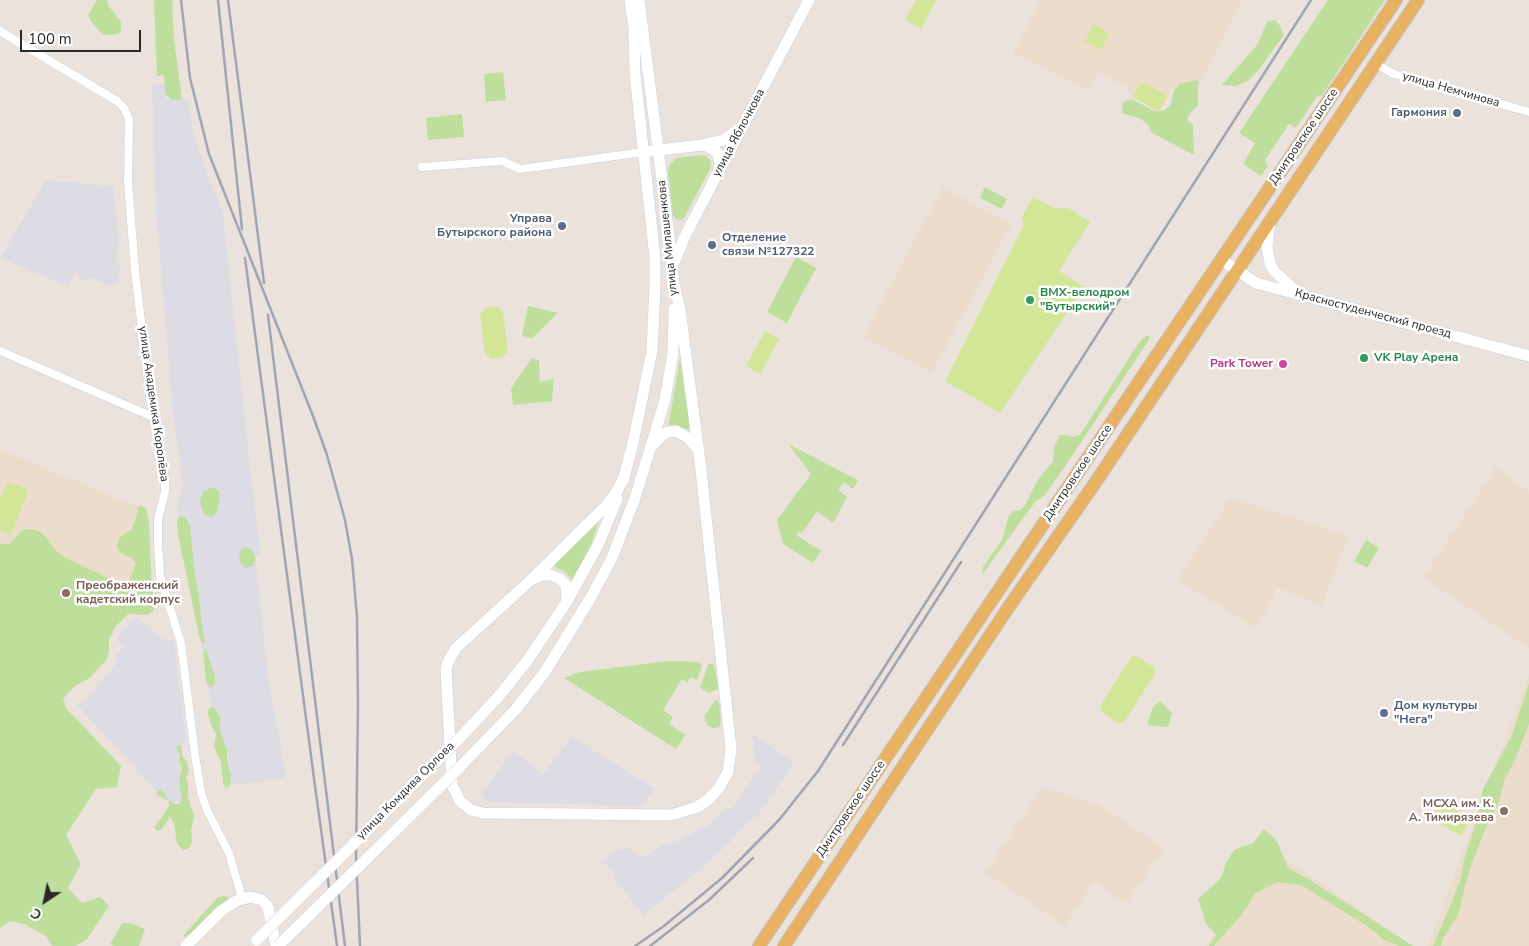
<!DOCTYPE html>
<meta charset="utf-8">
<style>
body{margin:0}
#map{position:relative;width:1529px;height:946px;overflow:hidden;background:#ebe2dc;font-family:"Nunito Sans",sans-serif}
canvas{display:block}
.north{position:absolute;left:20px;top:876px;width:50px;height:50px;-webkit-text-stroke:4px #fff;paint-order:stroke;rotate:214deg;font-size:14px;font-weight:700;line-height:20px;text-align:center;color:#292929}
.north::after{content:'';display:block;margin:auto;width:18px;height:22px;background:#292929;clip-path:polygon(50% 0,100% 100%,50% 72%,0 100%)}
.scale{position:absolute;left:20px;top:30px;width:121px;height:22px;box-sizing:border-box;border:2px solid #292929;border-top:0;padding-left:6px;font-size:15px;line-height:18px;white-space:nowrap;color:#292929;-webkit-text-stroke:4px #fff;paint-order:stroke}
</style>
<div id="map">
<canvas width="1529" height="946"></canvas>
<div class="north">С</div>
<div class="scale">100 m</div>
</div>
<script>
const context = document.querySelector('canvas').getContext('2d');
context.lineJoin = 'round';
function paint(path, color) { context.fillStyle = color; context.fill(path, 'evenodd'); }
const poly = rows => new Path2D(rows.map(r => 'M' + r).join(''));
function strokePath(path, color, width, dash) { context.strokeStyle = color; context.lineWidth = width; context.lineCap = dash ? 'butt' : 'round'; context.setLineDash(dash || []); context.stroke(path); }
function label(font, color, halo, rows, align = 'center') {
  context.font = font + ' "Nunito Sans",sans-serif'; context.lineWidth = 5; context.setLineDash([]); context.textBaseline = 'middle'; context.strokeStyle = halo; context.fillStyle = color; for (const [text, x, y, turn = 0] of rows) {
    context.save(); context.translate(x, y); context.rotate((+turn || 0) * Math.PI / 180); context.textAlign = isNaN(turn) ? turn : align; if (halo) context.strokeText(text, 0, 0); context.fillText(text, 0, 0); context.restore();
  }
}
paint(poly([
 [165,84,166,100,187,98,193,131,205,168,223,214,252,487,261,554,255,556,268,675,286,778,225,786,177,505,183,486,173,413,156,210,152,85],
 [46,180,113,186,119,240,116,265,120,265,118,283,115,285,108,285,89,277,87,282,78,278,79,273,75,271,68,286,0,258],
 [135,616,163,639,174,641,186,739,185,743,177,744,183,802,173,802,165,800,77,705,87,699,117,662,114,659,124,646,116,640],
 [752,734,794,762,756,818,753,817,727,845,689,879,643,915,621,886,612,877,615,874,603,862,614,850,629,848,641,858,662,846,682,839,711,823,726,808,732,809,761,766,755,761],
 [572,737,654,788,642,806,489,802,481,795,513,751,543,774]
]), '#dddce4');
paint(poly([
 [1040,0,1242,0,1194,95,1174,85,1160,112,1129,96,1131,90,1097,73,1088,91,1013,53],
 [943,187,1011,224,932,373,863,337],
 [0,449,138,507,147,564,94,667,0,621],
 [1496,467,1529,491,1529,648,1423,577],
 [1230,498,1349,535,1322,605,1277,588,1271,603,1255,628,1178,580],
 [1529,675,1529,946,1428,946],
 [1042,788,1098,804,1164,848,1126,904,1094,882,1064,926,985,873],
 [1268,847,1413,946,1206,946]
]), '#ecdccc');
paint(poly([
 [97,0,107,0,108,5,121,22,121,31,118,34,110,35,102,34,91,21,88,15],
 [154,0,172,0,174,40,182,99,172,100,165,94,164,75,157,76],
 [1328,0,1385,0,1321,97,1318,95,1296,128,1289,124,1265,160,1268,166,1261,176,1243,164,1255,143,1239,133],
 [1275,20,1280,26,1284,35,1260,68,1248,81,1236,86,1222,85,1257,45,1267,22],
 [503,72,506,100,486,102,484,74],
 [1198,80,1198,106,1190,113,1187,120,1193,125,1194,155,1152,133,1148,125,1141,119,1122,113,1123,102,1131,99,1155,111,1163,111,1170,106,1174,90,1181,83],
 [462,114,464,137,428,140,426,118],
 [704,155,710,159,711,167,684,218,682,220,677,219,673,215,668,172,669,165,676,158],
 [985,187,1007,199,1002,209,980,198],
 [796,257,816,268,787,323,767,312],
 [528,306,558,313,532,338,522,336],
 [1148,335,1150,338,1070,459,1045,495,1035,502,982,575,983,567,1002,540,1009,515,1014,511,1021,510,1025,505,1037,481,1053,461,1054,447,1060,435,1067,435,1073,437,1080,435,1134,350,1142,339],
 [532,358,539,361,540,382,554,379,552,401,513,405,511,388],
 [680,358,690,429,668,428],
 [788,444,858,480,853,489,844,482,838,490,847,497,833,523,817,511,802,533,798,532,796,535,821,551,813,563,783,544,777,520,811,474],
 [213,487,219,491,220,497,217,512,211,517,205,515,203,512,200,501,204,491],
 [140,505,146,508,149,522,152,590,155,606,153,611,148,615,128,614,116,626,109,639,109,651,107,659,90,678,75,686,63,699,66,708,121,766,117,787,96,789,66,835,81,864,68,888,82,903,100,897,109,906,87,939,76,946,52,946,46,936,24,924,10,921,0,928,0,544,9,544,20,532,25,529,37,530,46,537,56,551,66,558,119,583,125,584,129,581,136,564,133,559,119,552,117,547,119,538,132,529,138,511,137,509],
 [180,516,185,517,190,525,195,576,199,596,202,626,205,641,204,644,200,640,178,535,177,519],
 [600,518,589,550,572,580,565,572,552,565],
 [1366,540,1379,548,1367,568,1354,561],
 [246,547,252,550,256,559,252,566,245,568,241,563,239,556,241,550],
 [206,649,215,676,215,684,212,687,209,686,206,681,204,661,204,650],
 [669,661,698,662,701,664,702,667,697,680,691,677,687,682,682,679,663,710,673,717,669,724,685,735,676,749,564,678,580,672],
 [709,663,714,665,718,686,718,689,708,693,700,687],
 [1529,683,1529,724,1515,760,1504,780,1500,800,1487,825,1470,868,1458,915,1441,942,1441,946,1433,946,1460,882,1464,860,1475,825,1483,789,1512,735],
 [715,700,717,700,719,703,721,723,719,727,713,728,707,725,704,717],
 [1160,701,1172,713,1168,727,1147,725,1153,707],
 [211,707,214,707,220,717,220,731,227,749,227,761,231,776,230,785,226,788,223,784,221,762,214,747,216,734,212,727,207,711],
 [181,744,182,756,187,761,189,771,186,778,188,784,188,797,194,816,191,831,192,843,189,848,183,850,177,844,174,823,170,817,162,829,157,831,154,828,169,806,169,801,157,795,157,791,161,790,169,800,175,804,179,804,182,800,179,781,182,768,179,761,180,756,176,746],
 [1264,829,1277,841,1288,868,1310,880,1413,946,1398,946,1384,940,1367,926,1301,885,1277,882,1255,894,1244,912,1214,946,1209,946,1216,935,1206,924,1198,899,1221,878,1226,863,1234,850,1253,843],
 [223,896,228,897,228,900,188,938,183,936,217,898],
 [122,923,133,924,145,929,139,946,113,946,110,944]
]), '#bedf9b');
paint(poly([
 [916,0,936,0,921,29,905,20],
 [1093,24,1109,33,1101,50,1085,42],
 [1141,82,1167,95,1159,111,1133,97],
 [1033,197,1056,209,1067,207,1090,222,1059,271,1084,287,1000,413,945,381,1024,225,1022,217],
 [495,306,503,311,508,352,501,358,491,359,485,353,480,314,486,308],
 [765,331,779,339,760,374,746,366],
 [8,482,26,489,28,492,11,535,0,531,0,498],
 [1132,656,1136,656,1155,668,1156,672,1126,719,1121,723,1118,723,1101,711,1100,706],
 [1441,801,1471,819,1461,836,1431,819]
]), '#d3e697');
const street = poly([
 [0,31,117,101,124,108,129,119,128,182,135,270,150,398,165,481,165,492,158,519,158,544,160,576,181,643,195,755,201,792,207,810,229,853,242,898],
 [1376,64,1394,74,1529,112],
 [422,167,502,161,520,169,644,152],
 [0,351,153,417]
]);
const secondary = poly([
 [639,0,670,243,674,288],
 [701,145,707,146,717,152,720,163,719,169],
 [651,151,701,145,724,140,740,128],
 [1270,222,1267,247,1270,263,1274,271,1297,292],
 [1222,260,1256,283,1529,356],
 [674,263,686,234,712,184,809,0],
 [654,444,662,435,668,432,676,431,688,438,699,450],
 [625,475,616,493,605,507,532,579,456,648,448,662,446,669,452,785,460,801,471,810,483,813,671,815,697,807,708,800,719,788,728,772,731,749,701,470,680,309,673,280],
 [623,481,633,443,652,351,655,286,655,258,635,74,634,29,630,0],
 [533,579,541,575,551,575,560,579,565,584,567,593,566,603],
 [458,740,499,696,527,661,566,603,599,543,617,499],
 [460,767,516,709,545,672,591,597,612,558,635,498,665,400,673,353,674,309],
 [186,946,221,911,236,901,250,897,262,900,268,907,276,946]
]);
const primary = poly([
 [759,946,1396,0],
 [784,946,1008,608,1095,483,1418,0]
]);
strokePath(street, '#cad0db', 9);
strokePath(secondary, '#cad0db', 12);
strokePath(primary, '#c3c3c3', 14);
strokePath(street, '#fff', 8);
strokePath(secondary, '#fff', 11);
strokePath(primary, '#e9b162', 12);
strokePath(poly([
 [181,0,190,78,209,154,313,416,327,455,345,520,352,559,357,617,358,705,356,857,360,946],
 [218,0,242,229],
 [228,0,264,283],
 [245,258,315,786,337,946],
 [268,315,345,946],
 [843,745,961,562],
 [635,946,664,926,722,878,779,820,818,771,1311,0],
 [650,946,709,900,753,858]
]), '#9fa5b3', 2.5);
const secondaryBridge = poly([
 [257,940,458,740],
 [278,946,460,767]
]);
strokePath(secondaryBridge, '#cad0db', 12, []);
strokePath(secondaryBridge, '#fff', 11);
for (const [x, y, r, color] of [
 [1457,113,5,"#5c6f8a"],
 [562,226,5,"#5c6f8a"],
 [712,245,5,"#5c6f8a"],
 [1030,300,5,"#2e9e5b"],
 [1364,358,5,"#2e9e5b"],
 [1283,364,5,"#d1479c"],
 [66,593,5,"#8d6e63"],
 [1384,713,5,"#5c6f8a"],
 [1504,811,5,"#8d6e63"]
]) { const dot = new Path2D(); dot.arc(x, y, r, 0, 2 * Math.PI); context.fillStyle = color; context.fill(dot); strokePath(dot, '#fff', 2); }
label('12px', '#292929', '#fff', [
 ["улица Немчинова",1451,90,16],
 ["улица Яблочкова",739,133,-62],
 ["Дмитровское шоссе",1304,137,-56],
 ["улица Милашенкова",668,238,-96],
 ["Красностуденческий проезд",1373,314,15],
 ["улица Академика Королёва",153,404,82],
 ["Дмитровское шоссе",1078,473,-56],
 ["улица Комдива Орлова",406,791,-45],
 ["Дмитровское шоссе",851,809,-56]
]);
label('bold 12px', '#4e5e75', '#fff', [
 ["Гармония",1447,113],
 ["Управа",552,219],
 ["Бутырского района",552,233],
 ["Отделение",722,238,"left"],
 ["связи №127322",722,252,"left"],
 ["Дом культуры",1394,706,"left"],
 ["\"Нега\"",1394,720,"left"]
], 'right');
label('bold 12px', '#27864d', '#fff', [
 ["BMX-велодром",1040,293],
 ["\"Бутырский\"",1040,307],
 ["VK Play Арена",1374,358]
], 'left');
label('bold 12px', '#b23c85', '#fff', [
 ["Park Tower",1273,364]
], 'right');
label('bold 12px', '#785e54', '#fff', [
 ["Преображенский",76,586],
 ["кадетский корпус",76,600],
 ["МСХА им. К.",1494,804,"right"],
 ["А. Тимирязева",1494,818,"right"]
], 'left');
</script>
